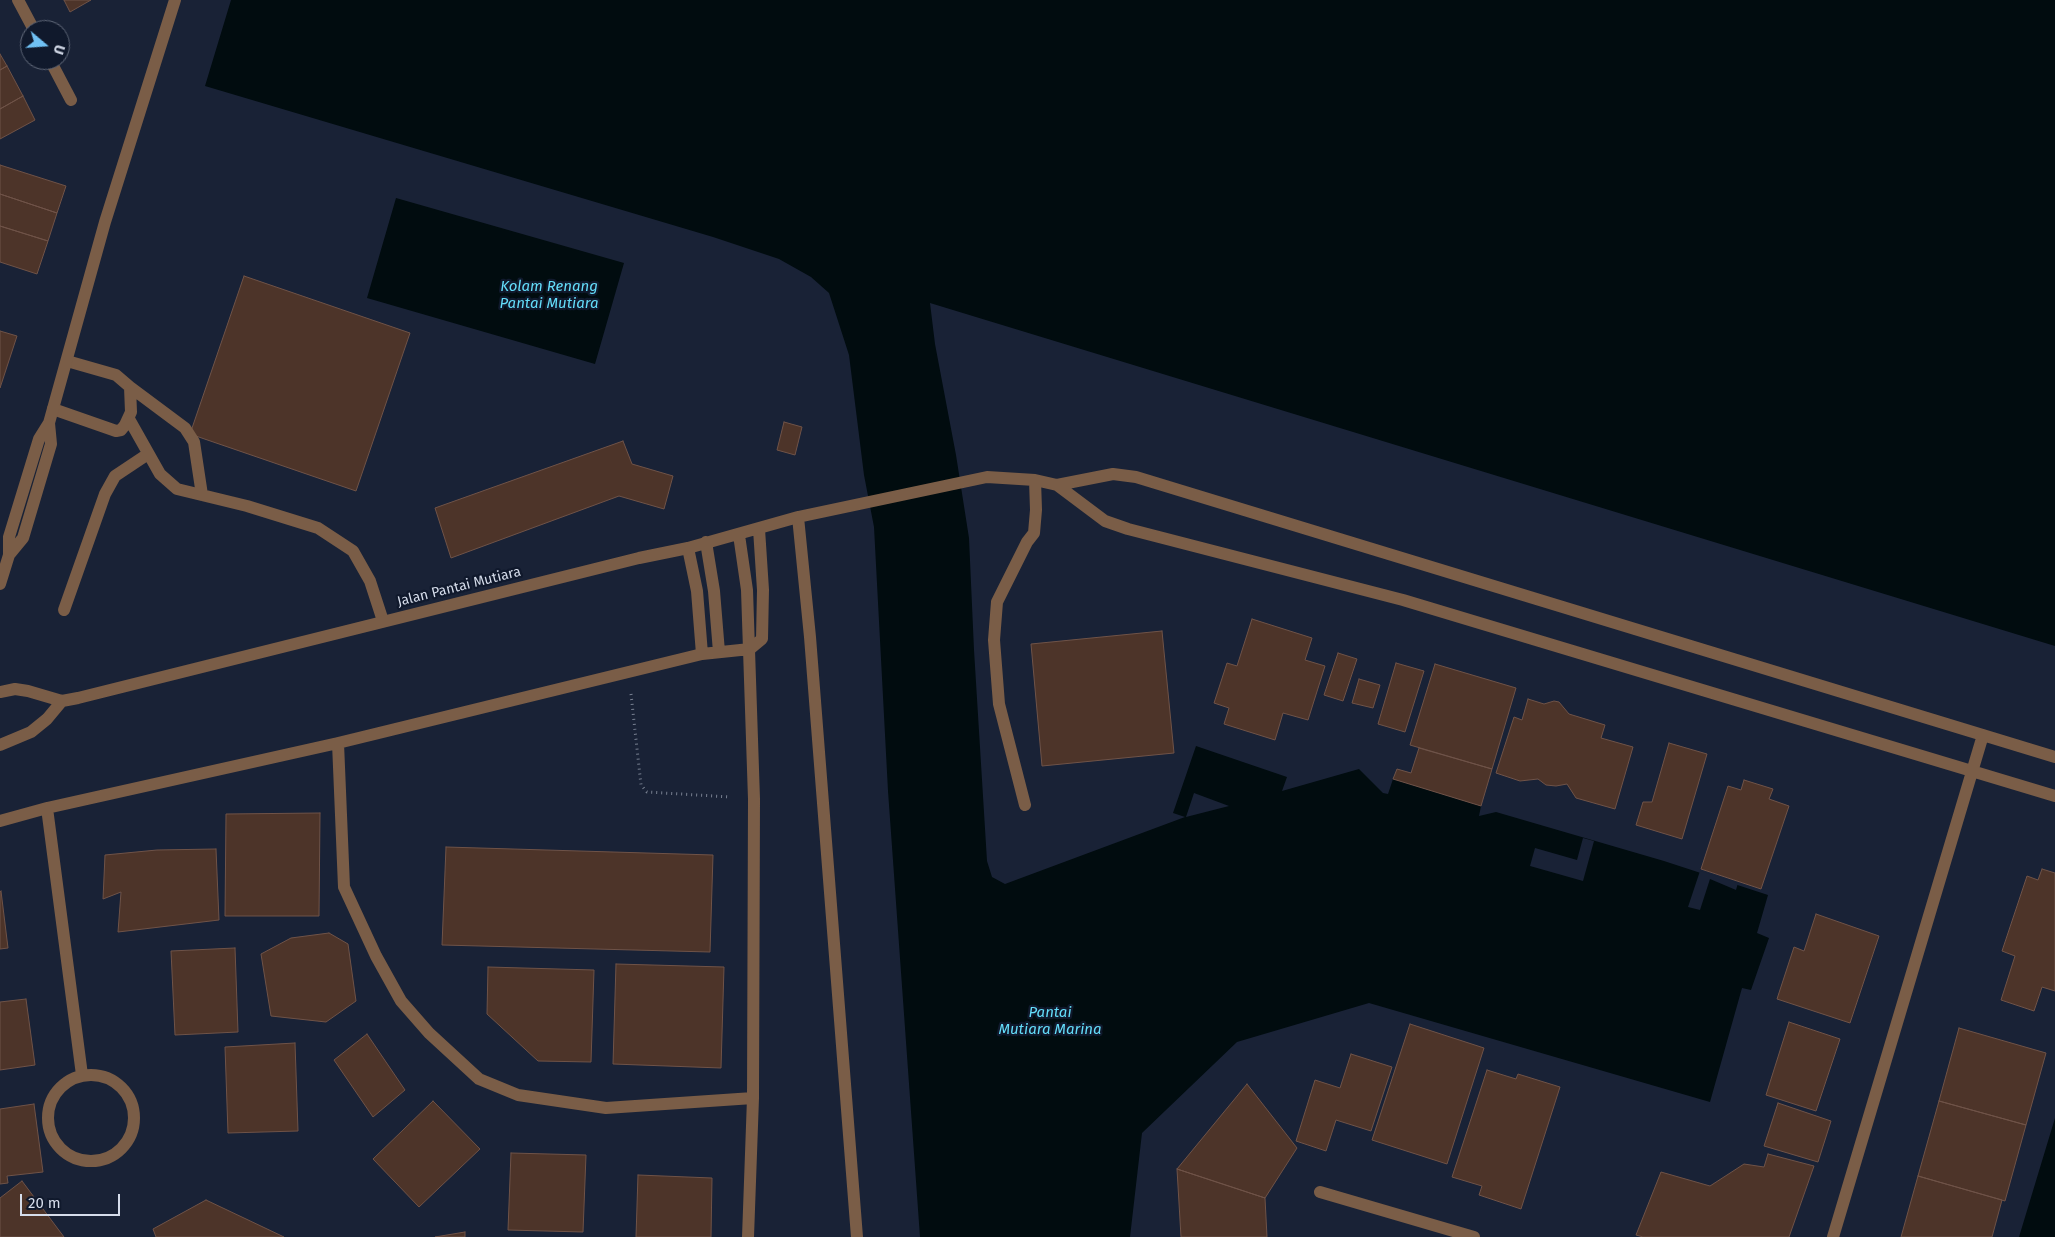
<!DOCTYPE html>
<style>
body{margin:0}
#map{position:relative;width:2055px;height:1237px;overflow:hidden;background:#192236;font-family:"Fira Sans",sans-serif}
canvas{display:block}
.north{position:absolute;left:20px;top:20px;width:50px;height:50px;box-sizing:border-box;background:#10192c;border:1px solid #5f6778;border-radius:50%;rotate:108deg;font-size:14px;font-weight:700;line-height:20px;text-align:center;color:#d6ddeb}
.north::after{content:'';display:block;margin:auto;width:18px;height:22px;background:#70c1f4;clip-path:polygon(50% 0,100% 100%,50% 72%,0 100%)}
.scale{position:absolute;left:20px;top:1194px;width:100px;height:22px;box-sizing:border-box;border:2px solid #d6ddeb;border-top:0;padding-left:6px;font-size:15px;line-height:18px;white-space:nowrap;color:#d6ddeb;-webkit-text-stroke:4px #10192c;paint-order:stroke}
</style>
<div id="map">
<canvas width="2055" height="1237"></canvas>
<div class="north">U</div>
<div class="scale">20 m</div>
</div>
<script>
const context = document.querySelector('canvas').getContext('2d');
context.lineJoin = 'round';
function paint(path, color) { context.fillStyle = color; context.fill(path, 'evenodd'); }
const poly = rows => new Path2D(rows.map(r => 'M' + r).join(''));
function strokePath(path, color, width, dash) { context.strokeStyle = color; context.lineWidth = width; context.lineCap = dash ? 'butt' : 'round'; context.setLineDash(dash || []); context.stroke(path); }
function label(font, color, halo, rows, align = 'center') {
  context.font = font + ' "Fira Sans",sans-serif'; context.lineWidth = 4.5; context.setLineDash([]); context.textBaseline = 'middle'; context.strokeStyle = halo; context.fillStyle = color; for (const [text, x, y, turn = 0] of rows) {
    context.save(); context.translate(x, y); context.rotate((+turn || 0) * Math.PI / 180); context.textAlign = isNaN(turn) ? turn : align; if (halo) context.strokeText(text, 0, 0); context.fillText(text, 0, 0); context.restore();
  }
}
paint(poly([
 [231,0,2055,0,2055,646,930,303,935,344,956,455,969,538,974,650,987,861,992,877,1005,884,1185,817,1173,813,1196,746,1287,777,1282,791,1359,769,1383,793,1388,794,1393,779,1481,806,1479,816,1496,812,1664,861,1768,895,1757,933,1769,938,1751,990,1742,988,1710,1102,1369,1003,1237,1042,1142,1133,1130,1237,920,1237,888,791,874,527,864,475,849,355,829,293,811,277,779,259,713,237,205,86],
 [1194,793,1229,806,1186,817],
 [396,198,624,263,595,364,367,298],
 [2055,1118,2055,1237,2019,1237]
]), '#010c0f');
paint(poly([
 [1583,838,1594,841,1583,881,1530,866,1535,848,1577,860],
 [1700,871,1738,883,1736,890,1710,879,1700,910,1688,907]
]), '#192236');
const building = poly([
 [64,0,91,0,70,12,64,0],
 [0,54,7,66,0,70,0,54],
 [7,66,23,96,0,109,0,70,7,66],
 [23,96,35,120,0,139,0,109,23,96],
 [0,165,66,186,57,213,0,194,0,165],
 [0,194,57,213,48,241,0,226,0,194],
 [0,226,48,241,37,274,0,262,0,226],
 [244,276,410,333,356,491,190,434,244,276],
 [0,331,17,336,0,388,0,331],
 [784,422,802,427,795,455,777,450,784,422],
 [623,441,632,464,673,476,664,509,619,496,451,558,435,508,623,441],
 [1252,619,1312,638,1305,660,1325,666,1308,720,1283,713,1275,740,1224,724,1229,708,1214,703,1227,663,1237,666,1252,619],
 [1162,631,1174,753,1042,766,1031,644,1162,631],
 [1338,653,1357,659,1343,701,1324,695,1338,653],
 [1396,663,1424,671,1405,732,1378,724,1396,663],
 [1435,664,1516,688,1492,769,1410,745,1435,664],
 [1359,679,1380,685,1373,708,1352,703,1359,679],
 [1528,699,1544,704,1554,701,1559,702,1569,714,1605,725,1601,738,1633,747,1615,809,1576,798,1567,784,1556,786,1546,785,1538,779,1520,781,1496,773,1514,717,1522,720,1528,699],
 [1669,743,1707,754,1682,839,1636,825,1643,802,1652,802,1669,743],
 [1419,748,1492,769,1481,806,1393,779,1397,769,1411,773,1419,748],
 [1744,780,1773,789,1769,799,1789,806,1761,889,1701,869,1728,786,1741,790,1744,780],
 [320,813,319,916,225,916,226,814,320,813],
 [446,847,713,855,710,952,442,945,446,847],
 [216,849,219,920,118,932,121,892,103,899,105,855,157,850,216,849],
 [2042,869,2055,873,2055,991,2042,987,2034,1011,2001,1000,2015,956,2002,951,2027,876,2038,880,2042,869],
 [1,891,8,948,0,949,0,892,1,891],
 [1816,914,1879,936,1850,1023,1777,999,1794,947,1804,951,1816,914],
 [329,933,348,944,356,1001,326,1022,271,1016,261,954,291,938,329,933],
 [235,948,238,1032,175,1035,171,951,235,948],
 [616,964,724,967,721,1068,613,1064,616,964],
 [488,967,594,970,591,1062,538,1061,487,1014,488,967],
 [26,999,35,1065,0,1070,0,1002,26,999],
 [1789,1022,1840,1039,1816,1111,1766,1095,1789,1022],
 [1410,1024,1484,1048,1447,1164,1372,1140,1410,1024],
 [1959,1028,2046,1053,2026,1125,1939,1101,1959,1028],
 [367,1034,405,1090,373,1117,334,1060,367,1034],
 [295,1043,298,1131,228,1133,225,1047,295,1043],
 [1351,1054,1392,1067,1371,1131,1336,1120,1326,1151,1296,1141,1315,1080,1340,1088,1351,1054],
 [1487,1070,1516,1079,1518,1074,1560,1087,1521,1209,1479,1195,1482,1186,1452,1177,1487,1070],
 [1247,1084,1297,1148,1265,1198,1177,1169,1247,1084],
 [433,1101,480,1149,419,1207,373,1159,433,1101],
 [1939,1101,2026,1125,2005,1201,1918,1176,1939,1101],
 [1778,1103,1831,1121,1818,1162,1764,1146,1778,1103],
 [34,1104,43,1172,7,1176,8,1183,0,1184,0,1109,34,1104],
 [511,1153,586,1155,583,1232,508,1230,511,1153],
 [1768,1154,1814,1166,1789,1237,1643,1237,1636,1235,1661,1172,1710,1186,1744,1164,1764,1167,1768,1154],
 [1177,1169,1265,1198,1267,1237,1181,1237,1177,1169],
 [638,1175,712,1178,711,1237,636,1237,638,1175],
 [1918,1176,2002,1200,1992,1237,1901,1237,1918,1176],
 [22,1181,64,1237,0,1237,0,1198,22,1181],
 [206,1200,284,1237,156,1237,153,1229,206,1200],
 [465,1232,465,1237,435,1237,465,1232]
]);
paint(building, '#4d3429');
strokePath(building, '#6f5348', 1);
strokePath(poly([
 [631,694,641,785,647,792,730,797]
]), '#788091', 3, [1, 4]);
strokePath(poly([
 [130,387,185,428,194,442,202,495],
 [53,409,116,431,121,430,125,425,131,412,130,387,116,375,67,361],
 [129,419,160,474,177,489,247,506,318,528,353,551,370,581,383,621],
 [64,610,105,494,115,476,148,454]
]), '#7a5d47', 12);
strokePath(poly([
 [18,0,34,30],
 [50,60,71,100],
 [1057,485,1113,474,1136,477,2055,757],
 [798,517,810,637,857,1237],
 [739,535,747,590,754,799,753,1098,748,1237],
 [706,542,714,591,719,652],
 [688,548,697,591,702,654],
 [9,555,23,538,51,444,49,423],
 [0,584,9,555,9,537,39,439,49,423,105,222,175,0],
 [0,692,15,689,28,691,62,701,78,698,639,558,688,548,798,517,987,477,1035,480,1057,485,1105,521,1128,529,1403,600,2055,796],
 [338,743,344,887,376,956,401,1001,429,1033,479,1079,518,1095,606,1108,753,1098],
 [0,745,31,732,47,719,62,701],
 [1025,805,999,704,994,640,997,602,1027,542,1034,533,1036,510,1035,480],
 [47,808,82,1075],
 [0,821,47,808,338,743,702,654,750,649,762,639,763,590,759,529],
 '48 1118a43 43 0 1 1 86 0a43 43 0 1 1-86 0Z',
 [1320,1192,1474,1237],
 [1833,1237,1983,735]
]), '#7a5d47', 12);
label('14px', '#d6ddeb', '#10192c', [
 ["Jalan Pantai Mutiara",459,587,-14]
]);
label('italic 15px', '#64ddfa', '#10192c', [
 ["Kolam Renang",549,287],
 ["Pantai Mutiara",549,304],
 ["Pantai",1050,1013],
 ["Mutiara Marina",1050,1030]
]);
</script>
